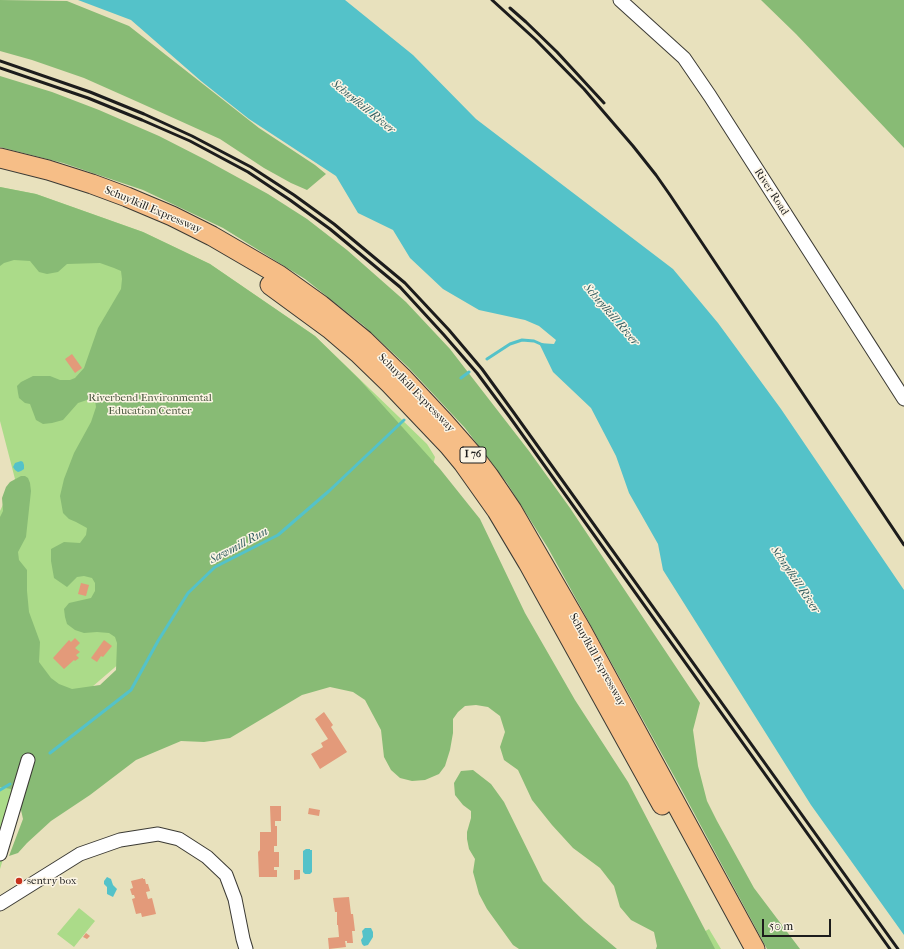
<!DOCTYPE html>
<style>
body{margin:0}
#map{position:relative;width:904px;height:949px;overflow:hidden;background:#e8e1bd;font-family:"IM FELL French Canon",serif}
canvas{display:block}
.scale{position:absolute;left:762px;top:919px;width:69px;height:18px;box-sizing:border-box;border:2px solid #1c1c1c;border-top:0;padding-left:5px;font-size:12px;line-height:14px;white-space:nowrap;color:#1c1c1c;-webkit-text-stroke:3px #fcf5e5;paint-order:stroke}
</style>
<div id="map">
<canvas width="904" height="949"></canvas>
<div class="scale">50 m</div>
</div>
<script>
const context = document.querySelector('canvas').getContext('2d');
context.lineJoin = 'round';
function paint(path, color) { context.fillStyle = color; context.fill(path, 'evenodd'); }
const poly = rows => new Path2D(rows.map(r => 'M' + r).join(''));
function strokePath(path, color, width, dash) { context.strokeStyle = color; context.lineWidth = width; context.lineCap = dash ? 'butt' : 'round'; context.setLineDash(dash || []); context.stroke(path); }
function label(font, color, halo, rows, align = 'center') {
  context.font = font + ' "IM FELL French Canon",serif'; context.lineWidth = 3; context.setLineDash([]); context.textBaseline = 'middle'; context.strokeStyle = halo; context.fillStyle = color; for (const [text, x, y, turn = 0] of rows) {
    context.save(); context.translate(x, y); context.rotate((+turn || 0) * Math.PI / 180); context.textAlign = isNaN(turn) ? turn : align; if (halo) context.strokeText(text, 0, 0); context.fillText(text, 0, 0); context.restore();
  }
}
paint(poly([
 [0,187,36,194,143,232,210,264,315,336,427,444,435,457,431,474,128,656,85,693,38,746,0,869,0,511,15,479,0,421],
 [79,908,95,921,74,947,57,934],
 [709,929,721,949,673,949]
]), '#abdb89');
paint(poly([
 [0,0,67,1,129,26,259,128,315,165,326,174,307,190,291,183,264,168,220,139,138,102,84,78,32,60,0,51],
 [761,0,904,0,904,148,796,34],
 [0,76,52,92,99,110,159,136,206,160,268,194,307,219,347,250,406,302,450,349,529,451,570,508,700,703,693,730,698,766,707,801,717,821,754,888,800,949,767,949,679,785,548,548,507,483,465,428,408,367,363,325,305,279,223,228,143,190,63,163,0,147],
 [0,187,36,194,143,232,210,264,315,336,359,379,440,469,480,519,525,613,575,700,628,782,715,949,656,949,657,946,654,932,631,920,620,907,614,886,600,868,573,848,552,825,532,800,518,770,504,760,500,747,505,732,500,716,488,707,476,705,465,706,458,712,453,719,453,733,450,750,445,766,439,774,425,780,412,781,400,778,391,770,384,757,381,730,365,700,353,692,330,687,302,695,230,738,204,742,181,741,136,760,90,795,51,821,27,843,18,853,9,856,23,819,21,810,11,789,0,787,0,517,3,511,2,498,6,487,10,482,21,476,25,476,28,478,30,483,31,491,26,537,18,552,19,560,27,570,27,591,29,612,40,642,39,662,51,678,59,684,72,689,100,685,116,670,117,643,115,637,109,633,97,632,84,633,75,630,67,624,65,617,64,609,69,603,91,598,95,591,95,583,92,578,84,576,77,577,67,587,54,578,51,561,51,549,64,542,80,543,86,535,87,528,76,522,69,519,63,513,60,496,64,479,74,453,91,422,96,407,95,400,93,398,78,403,63,420,52,423,43,424,36,420,30,404,25,403,19,398,18,393,17,386,21,382,33,376,50,376,60,380,70,380,75,378,84,368,98,328,121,289,122,279,121,271,114,268,100,263,67,264,58,272,47,274,39,272,30,261,14,260,4,263,0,266],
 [473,770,491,784,504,802,543,881,584,921,617,949,519,949,513,945,487,909,479,894,473,872,475,859,469,849,467,839,467,832,471,818,471,811,463,805,455,795,454,783,461,771]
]), '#88bb75');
paint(poly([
 [78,0,345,0,413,55,476,119,673,269,718,323,781,409,904,590,904,935,811,805,663,570,658,544,629,493,616,456,591,408,553,372,539,343,554,344,556,340,539,326,525,320,479,310,443,289,410,258,393,230,358,213,336,176,249,119,201,81,131,20],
 [21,461,23,462,24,465,24,469,21,471,18,472,15,470,13,467,15,463],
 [306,849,310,849,310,850,312,850,312,872,310,874,305,874,303,872,303,851],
 [107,877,111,879,113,885,117,889,113,897,107,894,107,887,104,884,104,881],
 [365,928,371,928,373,932,373,937,368,945,364,946,362,944,361,940,363,937,362,931]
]), '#54c2c9');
strokePath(poly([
 [487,359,510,344,522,340,534,341,543,345],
 [461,378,469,372],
 [50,753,131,690,158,641,188,593,215,567,278,535,329,491,404,420],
 [0,790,10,784]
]), '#54c2c9', 3);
paint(poly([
 [72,354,82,368,75,373,65,359],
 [81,583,89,585,86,596,78,594],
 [75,638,80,643,75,648,80,652,76,655,79,658,75,661,74,660,64,669,53,658,69,640,71,642],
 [104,640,112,646,103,657,101,656,97,662,91,658],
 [324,712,333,725,331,727,347,752,320,769,311,754,323,747,321,743,328,739,315,719],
 [270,806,281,806,281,821,275,821,275,826,277,826,277,846,274,846,274,852,279,852,279,867,274,867,274,870,277,870,277,877,259,877,258,852,260,850,260,832,271,832],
 [309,808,320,810,319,816,308,814],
 [294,870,300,870,300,879,294,880],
 [143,878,143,879,145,879,146,884,148,884,150,891,146,892,148,899,152,898,156,914,142,917,141,913,136,914,132,899,135,898,134,895,132,895,130,889,133,888,131,881],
 '16 881a3 3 0 1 1 6 0a3 3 0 1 1-6 0Z',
 [349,897,351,914,353,914,355,931,352,931,353,943,347,943,347,941,345,941,346,947,329,949,328,938,339,937,338,925,337,925,337,912,335,912,333,898],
 [86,933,90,936,87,939,83,937]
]), '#e39a7a');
const minor = poly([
 [620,0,684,58,710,96,904,399],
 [0,854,28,760],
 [0,904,80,854,120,840,158,834,179,839,207,857,226,875,235,899,243,939,246,949]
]);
const highway = poly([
 [0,158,48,170,92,184,127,197,172,216,212,236,279,275,321,305,364,340,402,377,444,422,473,455,489,476,512,510,582,631,755,949],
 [270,285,330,329,358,353,390,384,449,446,463,463,497,511,528,563,662,805]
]);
strokePath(minor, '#3b3a34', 15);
strokePath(highway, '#3b3a34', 21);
strokePath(minor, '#fff', 13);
strokePath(highway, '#f6be87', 19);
strokePath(poly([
 [492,0,536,40,584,89,602,110,633,146,656,175,670,195,904,545],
 [510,8,526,22,557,52,592,90,604,103],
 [0,61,90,92,144,114,192,136,251,167,294,195,334,224,405,283,449,330,482,369,514,413,898,949],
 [0,68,88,98,142,120,190,141,248,172,290,200,330,229,400,287,444,335,477,373,509,416,890,949]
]), '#1c1c1c', 3);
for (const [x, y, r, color] of [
 [19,881,4,"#c8321e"]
]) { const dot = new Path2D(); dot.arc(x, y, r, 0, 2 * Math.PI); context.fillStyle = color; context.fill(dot); strokePath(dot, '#fcf5e5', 1.5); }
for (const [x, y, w] of [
 [473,455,26]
]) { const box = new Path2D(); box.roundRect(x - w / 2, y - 8, w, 16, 3); context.fillStyle = '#fcf5e5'; context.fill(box); strokePath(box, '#1c1c1c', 1); }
label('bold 10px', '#1c1c1c', null, [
 ["I 76",473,455]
]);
label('11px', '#1c1c1c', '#fcf5e5', [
 ["River Road",771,192,57],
 ["Schuylkill Expressway",153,210,23],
 ["Schuylkill Expressway",416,393,46],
 ["Schuylkill Expressway",597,660,61]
]);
label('11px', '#47553d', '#fcf5e5', [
 ["Riverbend Environmental",150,398],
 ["Education Center",150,411]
]);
label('11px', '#1c1c1c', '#fcf5e5', [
 ["sentry box",27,881]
], 'left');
label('italic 12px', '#325e61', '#fcf5e5', [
 ["Schuylkill River",363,107,39],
 ["Schuylkill River",611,315,49],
 ["Sawmill Run",239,546,-28],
 ["Schuylkill River",795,580,56]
]);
</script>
